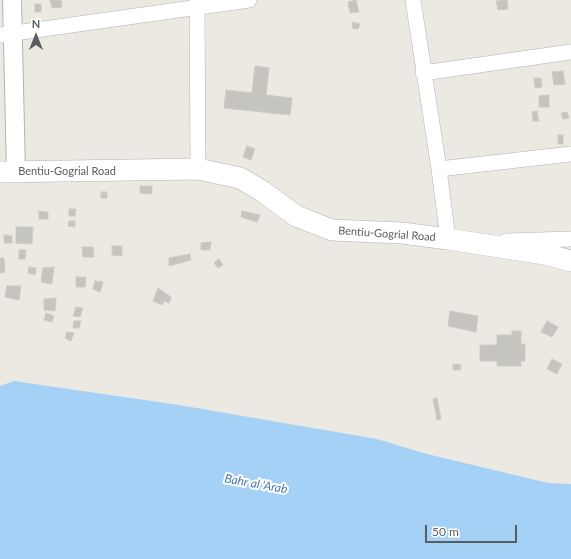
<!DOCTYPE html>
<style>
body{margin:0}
#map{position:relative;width:571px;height:559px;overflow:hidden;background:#ebe9e1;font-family:Lato,sans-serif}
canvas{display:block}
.north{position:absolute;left:16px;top:16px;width:40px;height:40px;-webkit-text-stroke:3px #fff;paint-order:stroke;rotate:0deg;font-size:11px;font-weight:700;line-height:16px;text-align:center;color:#595c60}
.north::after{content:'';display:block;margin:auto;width:14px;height:18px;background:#595c60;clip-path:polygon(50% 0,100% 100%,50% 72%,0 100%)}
.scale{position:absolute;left:425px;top:525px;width:92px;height:18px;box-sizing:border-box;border:2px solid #595c60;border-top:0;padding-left:5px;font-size:12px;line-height:14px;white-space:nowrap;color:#595c60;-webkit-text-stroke:3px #fff;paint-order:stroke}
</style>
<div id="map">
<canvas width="571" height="559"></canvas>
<div class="north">N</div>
<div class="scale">50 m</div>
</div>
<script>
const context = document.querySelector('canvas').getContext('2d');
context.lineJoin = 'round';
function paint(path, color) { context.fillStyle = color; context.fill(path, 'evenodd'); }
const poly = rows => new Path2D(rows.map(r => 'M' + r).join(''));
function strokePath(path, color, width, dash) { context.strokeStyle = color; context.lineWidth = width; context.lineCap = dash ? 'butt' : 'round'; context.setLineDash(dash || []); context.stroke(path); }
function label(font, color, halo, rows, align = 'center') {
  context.font = font + ' Lato,sans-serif'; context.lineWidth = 4; context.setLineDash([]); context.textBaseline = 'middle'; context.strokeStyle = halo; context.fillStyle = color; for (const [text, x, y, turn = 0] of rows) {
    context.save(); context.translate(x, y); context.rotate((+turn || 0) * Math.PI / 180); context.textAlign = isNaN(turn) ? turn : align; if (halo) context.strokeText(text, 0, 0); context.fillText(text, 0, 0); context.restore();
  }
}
paint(poly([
 [14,381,179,405,377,439,427,454,548,483,571,484,571,559,0,559,0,386]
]), '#a5d1f7');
const building = poly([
 [50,0,61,0,62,7,52,8,50,0],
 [356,0,359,12,350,13,348,2,356,0],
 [507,0,508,9,498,10,496,1,507,0],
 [35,4,41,4,41,12,35,12,35,4],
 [353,22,360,24,358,29,352,28,353,22],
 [255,66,269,68,266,95,292,98,290,115,224,108,226,90,252,93,255,66],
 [563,71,565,84,554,85,552,72,563,71],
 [534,78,541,78,542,87,535,88,534,78],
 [549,95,549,107,539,107,539,96,549,95],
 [537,111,539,121,533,121,532,112,537,111],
 [567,112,569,118,563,119,561,113,567,112],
 [558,135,563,135,563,144,558,144,558,135],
 [247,146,255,149,251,160,243,157,247,146],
 [140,186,152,186,152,194,140,193,140,186],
 [101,192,107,192,107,198,101,198,101,192],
 [69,209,76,209,75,216,69,216,69,209],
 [39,211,48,212,48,219,39,219,39,211],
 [242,211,260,215,257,222,241,217,242,211],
 [69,221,75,221,75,227,68,226,69,221],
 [16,227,33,227,32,244,16,243,16,227],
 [4,235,12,236,12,243,4,243,4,235],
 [211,242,210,250,201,250,201,243,211,242],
 [112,246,122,246,122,256,112,255,112,246],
 [82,247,93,247,94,257,83,257,82,247],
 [19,250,26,250,25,259,19,259,19,250],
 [190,254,191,260,169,266,169,258,190,254],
 [0,258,4,258,5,272,0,273,0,258],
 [219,259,223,265,218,268,214,263,219,259],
 [29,267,36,268,35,275,28,273,29,267],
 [54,267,52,284,41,282,43,268,54,267],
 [76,277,86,277,85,287,76,287,76,277],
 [95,281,103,282,100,292,93,289,95,281],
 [7,286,21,286,19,300,5,297,7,286],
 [158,288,171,297,169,303,164,301,162,305,153,301,158,288],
 [56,298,55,311,44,310,44,299,56,298],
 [76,307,83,308,80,317,73,316,76,307],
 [450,311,478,316,476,332,448,326,450,311],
 [46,313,54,316,52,322,44,320,46,313],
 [74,321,81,321,79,328,73,328,74,321],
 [547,321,558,327,552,337,541,332,547,321],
 [512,331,521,331,521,344,525,344,525,361,521,361,521,366,497,366,497,361,480,361,480,345,497,345,497,335,512,335,512,331],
 [67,332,74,333,71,341,65,338,67,332],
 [552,359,562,364,557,374,547,369,552,359],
 [453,364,461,365,460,370,453,370,453,364],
 [437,398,441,419,437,420,433,399,437,398]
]);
paint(building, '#c6c4be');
strokePath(building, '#cfcbc0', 1);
const minor = poly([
 [197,0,198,169],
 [413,0,439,169,571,154],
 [0,35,249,0],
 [423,73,571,52],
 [439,169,448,239],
 [506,241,571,239]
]);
const tertiary = poly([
 [12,0,16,171]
]);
const secondary = poly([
 [0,172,198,169,240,178,262,191,296,216,332,230,402,233,448,239,545,254,571,261]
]);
strokePath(minor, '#b1b3b7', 16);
strokePath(tertiary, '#b1b3b7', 20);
strokePath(secondary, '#b0b3b7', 22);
strokePath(minor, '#fff', 15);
strokePath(tertiary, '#fff', 18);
strokePath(secondary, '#fff', 21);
label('11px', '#595c60', '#fff', [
 ["Bentiu-Gogrial Road",67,171],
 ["Bentiu-Gogrial Road",387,234,4]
]);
label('italic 12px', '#4777af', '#fff', [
 ["Bahr al 'Arab",256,484,10]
]);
</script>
